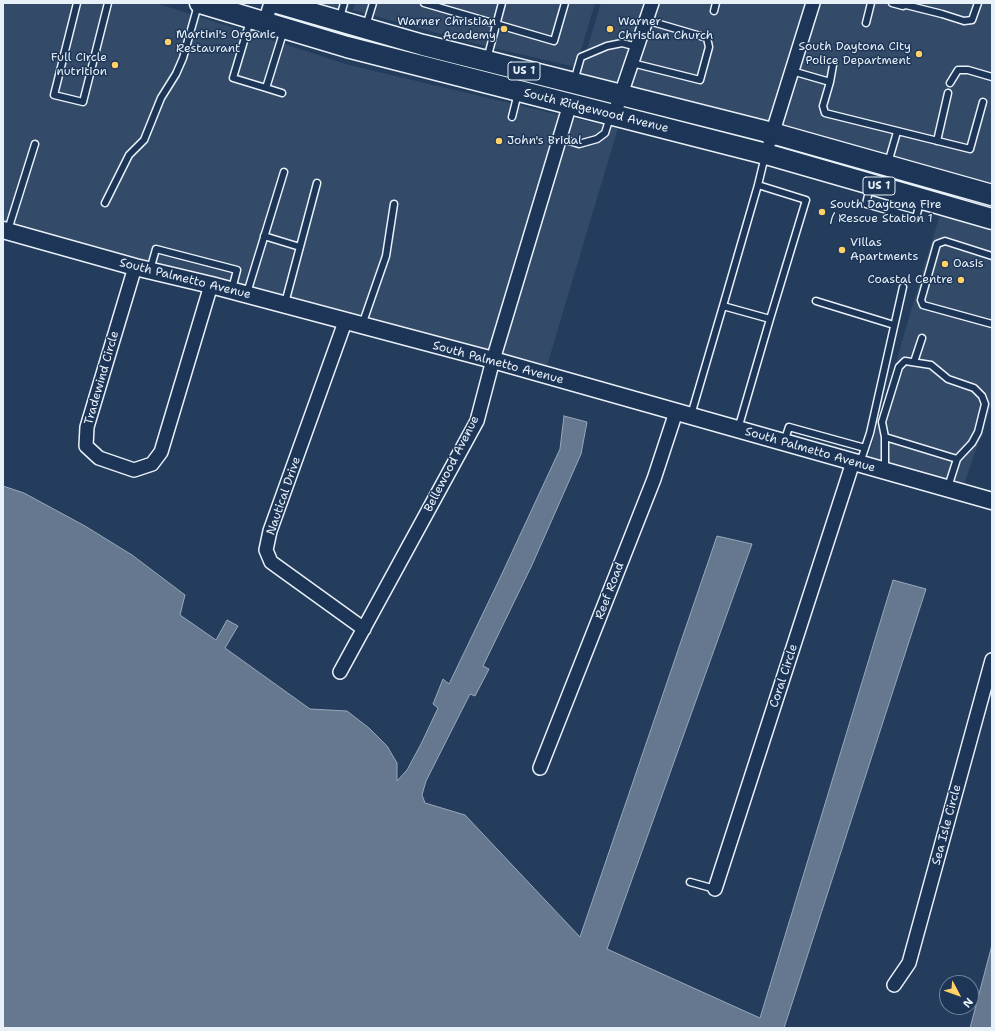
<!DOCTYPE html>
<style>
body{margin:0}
#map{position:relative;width:995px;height:1031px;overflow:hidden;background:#253d5d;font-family:"Shantell Sans",sans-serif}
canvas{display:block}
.frame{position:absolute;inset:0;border:4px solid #e8f1f8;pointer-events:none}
.north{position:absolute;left:939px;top:975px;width:40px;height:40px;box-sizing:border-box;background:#1d3557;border:1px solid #6e8097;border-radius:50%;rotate:131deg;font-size:11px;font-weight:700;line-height:16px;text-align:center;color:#e8f1f8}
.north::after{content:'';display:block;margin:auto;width:14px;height:18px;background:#ffd166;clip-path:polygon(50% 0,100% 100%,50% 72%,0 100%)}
</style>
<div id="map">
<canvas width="995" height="1031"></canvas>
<div class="frame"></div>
<div class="north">N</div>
</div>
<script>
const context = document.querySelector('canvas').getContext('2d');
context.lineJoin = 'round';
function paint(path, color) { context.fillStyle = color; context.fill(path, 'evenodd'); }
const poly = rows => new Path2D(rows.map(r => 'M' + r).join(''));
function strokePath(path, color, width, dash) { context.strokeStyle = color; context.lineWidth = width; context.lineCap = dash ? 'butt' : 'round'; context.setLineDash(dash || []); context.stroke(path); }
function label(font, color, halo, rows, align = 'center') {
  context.font = font + ' "Shantell Sans",sans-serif'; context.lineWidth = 3; context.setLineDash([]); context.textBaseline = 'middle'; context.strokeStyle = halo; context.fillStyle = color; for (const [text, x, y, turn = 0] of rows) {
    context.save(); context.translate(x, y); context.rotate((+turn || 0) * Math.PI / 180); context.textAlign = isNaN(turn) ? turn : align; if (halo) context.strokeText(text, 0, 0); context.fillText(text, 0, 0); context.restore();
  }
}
paint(poly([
 [3,3,156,3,349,65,560,115,488,353,3,223],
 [311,3,350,3,348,12,351,14],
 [355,3,595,3,576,67,489,47,353,10],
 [601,3,645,3,618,85,494,54,576,72,579,71,581,69],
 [658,3,807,3,768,124,630,88],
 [820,3,992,3,992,183,909,160,780,127],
 [572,118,618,128,546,369,501,356],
 [940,215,992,231,992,404,963,487,867,461,926,260]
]), '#334a68');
const water = poly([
 [564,416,587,422,581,454,532,565,483,666,489,669,475,696,470,694,426,781,422,795,425,803,465,815,580,937,717,536,752,544,607,949,760,1018,893,580,926,589,784,1028,3,1028,3,486,24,493,85,526,132,555,185,595,180,615,216,640,227,620,238,626,225,648,310,709,347,711,369,728,387,746,397,763,397,781,407,770,421,744,438,708,433,704,443,679,449,684,500,578,560,449,564,416],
 [992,945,992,1028,970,1028,992,945]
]);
paint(water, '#657890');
strokePath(water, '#99a8ba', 1);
const service = poly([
 [77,3,54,95,83,102,108,3],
 [424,3,554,41,565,3],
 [892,3,903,6,909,4],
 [906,5,942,14,964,21,972,20,978,3],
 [714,11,716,3],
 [340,18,344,3],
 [250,21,233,78,266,88,284,30],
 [866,23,871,3],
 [366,26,373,3],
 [487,59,502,3],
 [632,63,700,80,709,47,707,38,646,20],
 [792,71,830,82,823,106,825,113,970,149,983,102],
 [574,81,581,57,607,46,622,43,637,47],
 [830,82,833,65],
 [950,83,958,70,968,70,992,77],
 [266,88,282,93],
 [512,117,518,93],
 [559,138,579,144,597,139,605,133,610,117],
 [937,141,948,93],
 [888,163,897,132],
 [758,185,723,306,770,319,806,200,758,185,765,156],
 [870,187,866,204,916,218,920,202],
 [105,203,129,155,144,140,161,98,176,74,183,58,198,5],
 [8,230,35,144],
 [264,236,300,247],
 [992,256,945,241,937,244,921,300,923,305,992,324],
 [150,270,156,249,237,270,232,289],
 [247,293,284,172],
 [816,301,894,325],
 [285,303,317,183],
 [362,325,386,256,394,204],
 [914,362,922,338],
 [691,415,723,306],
 [738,429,770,319],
 [885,437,957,459],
 [784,442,789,427,865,448,860,463],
 [865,448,870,433,903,287],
 [885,469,885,437,882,422,899,367,905,361,931,365,948,379,974,388,982,396,985,404,978,432,972,443,957,459,948,487],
 [690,882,715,889]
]);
const minor = poly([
 [265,22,271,3],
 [614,115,652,3],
 [770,141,813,3],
 [135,267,87,427,86,446,99,458,134,470,152,464,161,452,211,285],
 [345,322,270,531,266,550,271,562,364,629],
 [340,672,477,421,493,360,570,104],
 [540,768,654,479,676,412],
 [715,889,853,462],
 [894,985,909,963,992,660]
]);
const tertiary = poly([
 [3,230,135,267,211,285,493,360,992,501]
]);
const primary = poly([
 [200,3,347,47,766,154,992,219],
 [277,3,423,45,772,133,992,195]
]);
strokePath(service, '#e8f1f8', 9);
strokePath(minor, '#e8f1f8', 16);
strokePath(tertiary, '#e8f1f8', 19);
strokePath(primary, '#e8f1f8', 23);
strokePath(service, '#1d3557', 6);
strokePath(minor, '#1d3557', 13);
strokePath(tertiary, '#1d3557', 16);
strokePath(primary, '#1d3557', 20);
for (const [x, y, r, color] of [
 [504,29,4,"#ffd166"],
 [610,29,4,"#ffd166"],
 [168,42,4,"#ffd166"],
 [919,54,4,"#ffd166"],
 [115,65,4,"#ffd166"],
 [499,141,4,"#ffd166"],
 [822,212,4,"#ffd166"],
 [842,250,4,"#ffd166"],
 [945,264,4,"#ffd166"],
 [961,280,4,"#ffd166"]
]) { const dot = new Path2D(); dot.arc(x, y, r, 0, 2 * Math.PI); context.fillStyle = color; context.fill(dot); strokePath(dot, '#1d3557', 1.5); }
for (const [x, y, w] of [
 [524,71,32],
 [879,186,32]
]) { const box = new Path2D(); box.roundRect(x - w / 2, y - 9, w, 18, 3); context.fillStyle = '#1d3557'; context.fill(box); strokePath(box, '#e8f1f8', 1); }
label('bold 11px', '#e8f1f8', null, [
 ["US 1",524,71],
 ["US 1",879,186]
]);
label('12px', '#e8f1f8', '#1d3557', [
 ["Warner Christian",496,22,"right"],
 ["Academy",496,36,"right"],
 ["Warner",618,22],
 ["Christian Church",618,36],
 ["Martini's Organic",176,35],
 ["Restaurant",176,49],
 ["South Daytona City",911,47,"right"],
 ["Police Department",911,61,"right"],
 ["Full Circle",107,58,"right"],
 ["nutrition",107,72,"right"],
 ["John's Bridal",507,141],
 ["South Daytona Fire",830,205],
 ["/ Rescue Station 1",830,219],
 ["Villas",850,243],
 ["Apartments",850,257],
 ["Oasis",953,264],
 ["Coastal Centre",953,280,"right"]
], 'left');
label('12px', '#e8f1f8', '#1d3557', [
 ["South Ridgewood Avenue",596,111,14],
 ["South Palmetto Avenue",185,279,14],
 ["South Palmetto Avenue",498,363,15],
 ["Tradewind Circle",102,378,-74],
 ["South Palmetto Avenue",810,450,16],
 ["Bellewood Avenue",452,464,-63],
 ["Nautical Drive",284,496,-71],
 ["Reef Road",610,591,-69],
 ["Coral Circle",784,676,-72],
 ["Sea Isle Circle",947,825,-75]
]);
</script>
